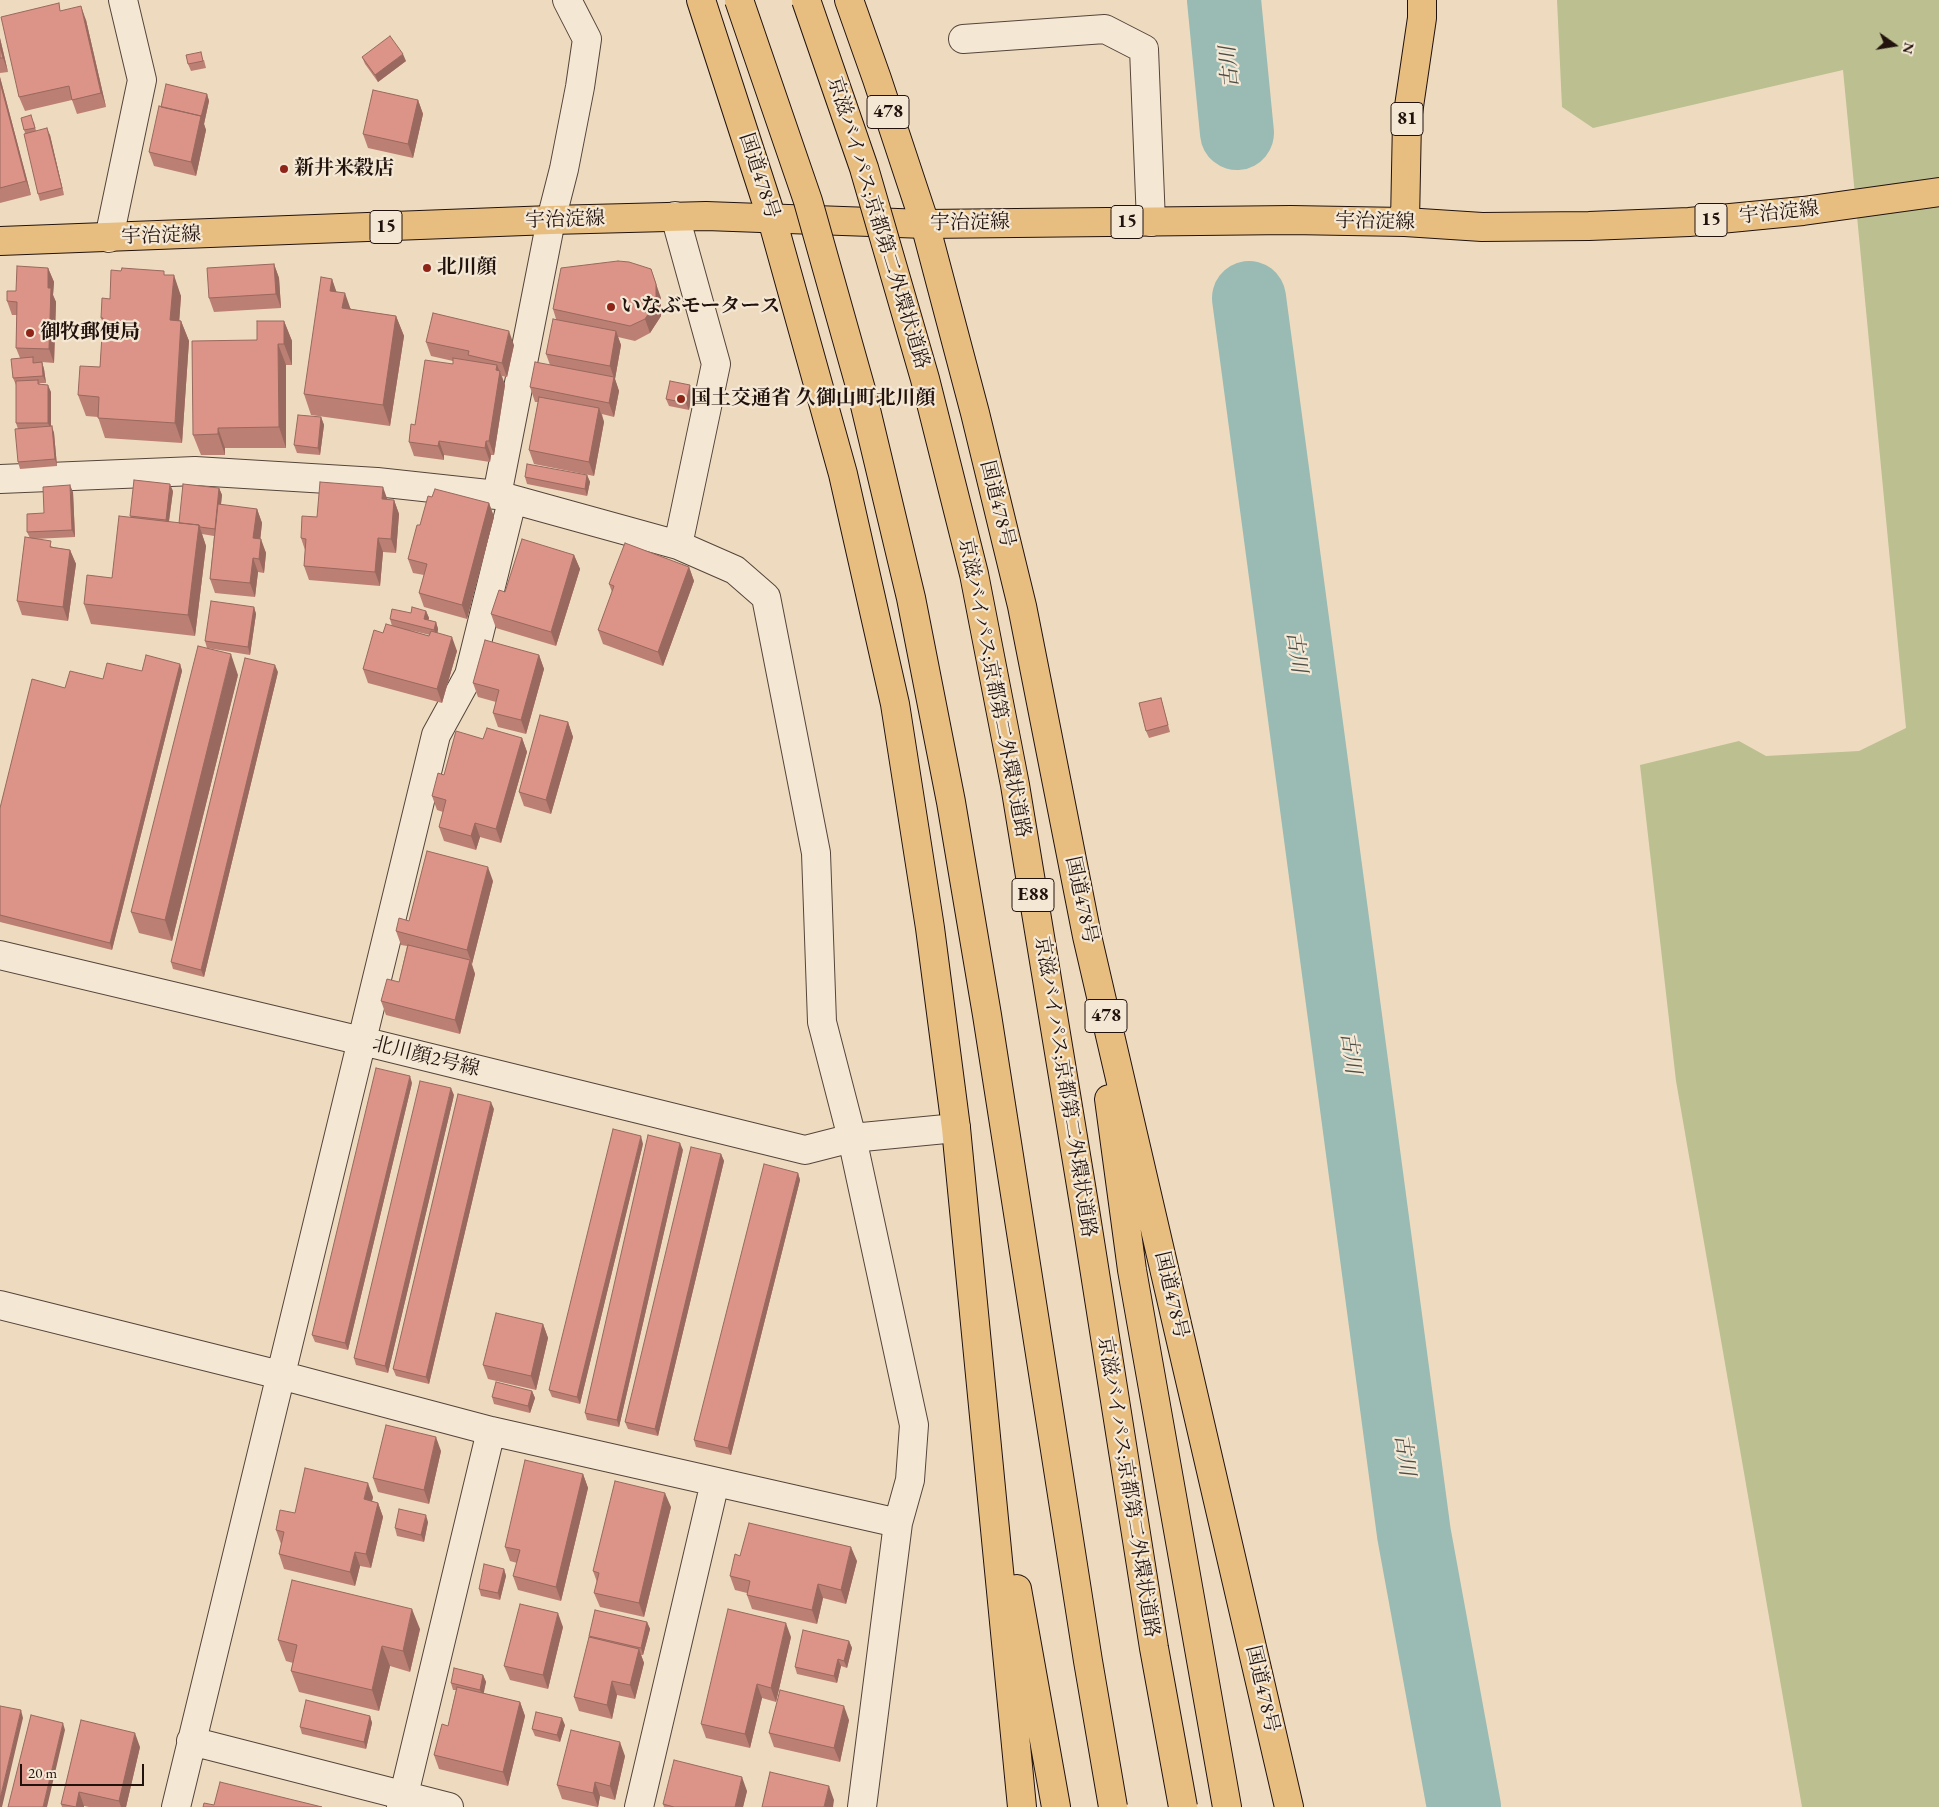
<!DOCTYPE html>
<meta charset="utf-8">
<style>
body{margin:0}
#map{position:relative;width:1939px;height:1807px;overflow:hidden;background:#eedbbf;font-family:"EB Garamond",serif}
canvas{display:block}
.north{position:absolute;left:1869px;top:20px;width:50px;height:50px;-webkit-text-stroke:4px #f4e8d5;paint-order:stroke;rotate:103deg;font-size:14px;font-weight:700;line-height:20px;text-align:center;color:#22120d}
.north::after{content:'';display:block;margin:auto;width:18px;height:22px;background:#22120d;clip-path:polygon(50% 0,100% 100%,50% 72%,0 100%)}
.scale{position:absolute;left:20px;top:1764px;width:124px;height:22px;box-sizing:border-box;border:2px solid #22120d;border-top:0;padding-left:6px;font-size:15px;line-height:18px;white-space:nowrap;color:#22120d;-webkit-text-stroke:4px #f4e8d5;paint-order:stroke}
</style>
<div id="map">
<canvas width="1939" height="1807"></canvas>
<div class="north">N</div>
<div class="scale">20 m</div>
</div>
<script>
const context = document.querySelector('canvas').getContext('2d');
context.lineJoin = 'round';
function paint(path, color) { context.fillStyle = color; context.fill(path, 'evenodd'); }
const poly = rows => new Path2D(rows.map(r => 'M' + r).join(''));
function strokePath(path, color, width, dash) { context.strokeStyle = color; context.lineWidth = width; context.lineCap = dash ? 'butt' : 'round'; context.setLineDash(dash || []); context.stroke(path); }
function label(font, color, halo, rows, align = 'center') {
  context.font = font + ' "EB Garamond","Noto Serif JP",serif'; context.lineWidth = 4.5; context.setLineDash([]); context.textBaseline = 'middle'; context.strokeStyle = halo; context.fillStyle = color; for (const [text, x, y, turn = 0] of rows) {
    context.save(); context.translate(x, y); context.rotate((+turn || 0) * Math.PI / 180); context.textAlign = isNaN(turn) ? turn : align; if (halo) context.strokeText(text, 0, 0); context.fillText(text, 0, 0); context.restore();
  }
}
paint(poly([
 [1557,0,1939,0,1939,1807,1802,1807,1676,1081,1640,765,1739,741,1766,756,1859,751,1906,728,1843,70,1593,128,1562,107]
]), '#bcbf90');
strokePath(poly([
 [1224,0,1237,133],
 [1249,298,1414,1534,1464,1807]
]), '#99bbb4', 74);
const minor = poly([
 [963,39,1105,29,1144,49,1151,222],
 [675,216,716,364,678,545],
 [109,238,142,80,123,0],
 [0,479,195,471,377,482,497,495,678,545,735,570,766,597,816,853,822,1022,852,1138,914,1425,910,1480,898,1523,862,1807],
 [497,495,551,220,564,169,580,87,587,39,567,0],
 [0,955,362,1041,805,1150,852,1138,956,1128],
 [0,1305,280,1375,491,1431,898,1523],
 [191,1741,449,1807],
 [176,1807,436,735,469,675,512,501],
 [401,1807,491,1431],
 [639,1807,715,1482]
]);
const major = poly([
 [1405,222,1407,120,1422,18,1422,0],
 [0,241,551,220,706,216,925,224,1291,220,1405,222,1482,227,1589,226,1689,222,1803,211,1939,192]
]);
const highway = poly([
 [701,0,772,219,843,474,895,704,930,928,956,1128,1022,1807],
 [849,0,877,79,925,224,975,413,1022,606,1087,936,1289,1807],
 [1109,1099,1132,1270,1227,1807],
 [1017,1589,1056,1807]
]);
strokePath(minor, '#55443a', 30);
strokePath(major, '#22120d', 30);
strokePath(highway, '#22120d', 30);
strokePath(minor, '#f4e8d5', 28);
strokePath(major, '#e7be80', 28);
strokePath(highway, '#e7be80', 28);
const highwayBridge = poly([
 [739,0,808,201,862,393,911,598,951,802,987,1015,1088,1661,1113,1807],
 [806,0,864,168,925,379,974,574,1015,785,1085,1210,1154,1648,1183,1807]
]);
strokePath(highwayBridge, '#22120d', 30, []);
strokePath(highwayBridge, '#e7be80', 28);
paint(poly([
 [62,11,86,20,106,107,77,114,72,100,25,111,19,97],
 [0,38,8,72,0,73],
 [362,57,406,61,378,82,365,64],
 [204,60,206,68,191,71,188,64],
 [0,77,31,195,0,203],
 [207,94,209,101,204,124,206,130,196,176,154,166,149,152,161,107],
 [418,100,423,114,413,158,368,148,363,134],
 [21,118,34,122,36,131,50,135,64,195,40,201,38,194,25,133],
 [274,264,279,278,281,308,214,312,209,298],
 [48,268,54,282,53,295,56,302,54,363,42,362,44,369,46,383,39,383,51,392,51,426,54,433,57,466,20,469,18,462,18,429,16,423,16,385,13,378,20,358,16,348,17,315,12,315,7,301,16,291],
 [166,275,181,296,179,320,181,321,189,341,182,443,105,438,98,417,86,416,78,395,100,367,103,323,101,318,110,299],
 [332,279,336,292,351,309,396,316,404,336,390,426,311,415,304,394],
 [661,298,661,316,650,333,635,341,618,337,621,345,615,379,619,391,614,417,602,414,604,422,594,476,534,464,529,450,538,402,535,402,530,387,550,365,546,354,556,319,553,309],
 [284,321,292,341,292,365,286,365,286,448,225,448,225,455,201,455,193,435,257,340],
 [426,342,514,345,507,377,502,376,505,385,494,455,491,455,490,462,444,455,444,460,414,456,409,442,415,425,453,364,453,361,431,356],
 [692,392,689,410,669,406,666,399],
 [321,417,324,425,320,455,297,453,294,445],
 [587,475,590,482,587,496,527,484,525,477],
 [219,488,222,495,221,505,257,509,262,523,260,539,266,553,264,573,258,572,255,597,215,593,210,579,214,536,202,534,206,546,195,636,91,624,84,604,112,578,131,517,130,516,173,491,169,522,179,523],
 [73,492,75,537,34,539,53,547,70,550,76,564,68,621,22,615,17,601,30,538,27,532],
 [432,497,489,503,494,517,467,619,424,607,419,593,424,575,413,573,408,559,420,525],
 [388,500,394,500,399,514,396,553,383,552,380,586,309,580,304,566,305,550,301,538,317,517],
 [574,555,580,569,556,646,496,628,491,614],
 [689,567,694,581,663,666,603,644,598,630,612,592,609,584],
 [254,607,256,614,250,655,207,648,205,641],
 [426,611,429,618,428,620,436,622,438,629,437,633,457,651,442,703,368,683,363,669,383,633,392,626,390,619,411,613],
 [409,630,430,635,429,636],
 [539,655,544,669,526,734,498,727,493,713,496,702,478,697,473,683],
 [180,664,182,671,112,950,0,922,0,808,65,688,103,679],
 [278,672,204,977,173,969,171,962],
 [238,675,172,941,139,933,131,912],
 [1161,698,1170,732,1149,738,1146,731],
 [568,722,573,737,551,814,524,806,519,792],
 [522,738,527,752,501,843,480,837,476,850,444,841,439,827,443,812,437,810,432,796,444,775,483,739],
 [493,881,472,964,475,974,460,1034,386,1015,381,1001,399,982,407,946,401,945,396,931,409,921],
 [412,1083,348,1350,315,1342,312,1335],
 [454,1095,388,1373,356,1365,354,1358],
 [494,1109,429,1384,396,1376,393,1369],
 [643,1144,580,1404,552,1397,549,1390],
 [683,1150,619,1427,587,1420,585,1413],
 [721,1154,724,1161,658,1436,628,1429,625,1422],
 [798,1173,800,1180,731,1455,696,1447,694,1440],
 [543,1324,548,1338,536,1390,488,1379,483,1365],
 [532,1391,535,1398,530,1413,494,1404,492,1397],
 [441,1451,429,1504,378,1492,373,1478],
 [583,1474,588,1488,561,1601,518,1590,513,1576,517,1563,510,1561,505,1547],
 [373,1497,372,1501,378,1503,383,1517,371,1568,360,1566,355,1586,284,1569,279,1554,281,1544,276,1530,295,1513],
 [671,1507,644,1617,600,1607,594,1593,597,1582,593,1571],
 [428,1522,424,1542,397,1536,395,1528],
 [740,1556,857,1561,846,1604,823,1598,817,1624,752,1609,747,1595,747,1593,735,1590,730,1576],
 [504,1569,506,1576,500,1600,481,1596,479,1589],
 [647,1622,650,1629,643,1655,641,1655,644,1663,635,1699,617,1695,612,1719,579,1711,574,1697,590,1637,589,1636],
 [563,1627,548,1689,510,1680,504,1666],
 [420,1629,410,1672,390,1666,379,1711,299,1692,291,1671,293,1663,286,1661,278,1640],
 [791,1637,776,1702,762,1698,750,1748,706,1738,701,1724],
 [849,1641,852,1648,847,1668,841,1666,837,1683,797,1674,795,1667],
 [483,1675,486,1682,483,1693,520,1702,525,1716,508,1786,439,1769,434,1755,448,1726,456,1690,453,1690,451,1683],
 [370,1716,372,1723,366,1749,302,1734,300,1727],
 [849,1720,840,1762,774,1747,769,1733],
 [565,1725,560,1742,535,1736,532,1729],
 [140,1747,126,1807,89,1807,84,1806,84,1807,62,1807,61,1804],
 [625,1756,615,1800,600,1796,598,1807,597,1807,562,1799,557,1785],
 [747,1791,743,1807,664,1807,663,1804]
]), '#bc7f74');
paint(poly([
 [81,6,86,20,106,107,101,93],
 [0,38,8,72,3,58,0,46],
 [403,54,406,61,378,82,375,75],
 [0,77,31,195,26,181,0,82],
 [207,94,209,101,204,124,206,130,196,176,191,162,201,116],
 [418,100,423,114,413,158,408,144],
 [47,128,50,135,64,195,62,188],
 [274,264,279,278,281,308,276,294],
 [48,268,54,282,53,295,56,302,54,363,49,349,48,288],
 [651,269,661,298,661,316,650,333,645,319],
 [174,275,181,296,178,340,170,320],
 [332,279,339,299,330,291],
 [345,293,352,313,342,308],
 [396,316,404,336,390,426,383,405],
 [181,321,189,341,182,443,175,423],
 [284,321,292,341,292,365,284,344],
 [509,331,514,345,507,377,502,363],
 [616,331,621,345,615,379,619,391,614,417,609,403,614,378,610,366],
 [278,344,286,365,286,448,279,427],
 [42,362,44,369,46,383,43,376],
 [497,365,505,385,494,455,489,441],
 [48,385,51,392,51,430,48,423],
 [690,385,692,392,689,410,686,403],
 [599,408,604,422,594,476,589,462],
 [321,417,324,425,320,455,318,448],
 [52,426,54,433,57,466,55,459],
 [218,428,225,448,225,455,218,434],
 [439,441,444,455,444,460,438,446],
 [486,441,491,455,490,462,485,448],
 [587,475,590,482,587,496,585,489],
 [170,484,173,491,168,527,166,520],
 [70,485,73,492,75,537,72,530],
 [383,487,388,501,382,499],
 [219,488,222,495,217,536,215,529],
 [394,500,399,514,396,553,391,539],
 [489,503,494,517,467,619,462,605],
 [257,509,262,523,259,552,253,538],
 [199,525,206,546,195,636,188,615],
 [378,538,383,552,380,586,375,572],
 [261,539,266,553,264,573,259,559],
 [70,550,76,564,68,621,63,607],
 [574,555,580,569,556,646,551,632],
 [253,558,258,572,255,597,250,583],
 [689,567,694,581,663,666,658,652],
 [254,607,256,614,250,655,248,647],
 [426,611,429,618,427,626,424,619],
 [436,622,438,629,437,637,434,630],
 [452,637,457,651,442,703,437,689],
 [231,654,238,675,172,941,165,920],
 [539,655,544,669,526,734,521,720],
 [180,664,182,671,112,950,110,943],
 [275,665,278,672,204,977,201,970],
 [568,722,573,737,551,814,546,800],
 [522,738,527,752,501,843,496,829],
 [475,823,480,837,476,850,471,836],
 [488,867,493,881,472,964,467,950],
 [470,960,475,974,460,1034,455,1020],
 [410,1076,412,1083,348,1350,345,1343],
 [451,1088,454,1095,388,1373,385,1366],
 [491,1102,494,1109,429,1384,426,1377],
 [641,1136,643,1144,580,1404,577,1397],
 [680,1143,683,1150,619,1427,617,1420],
 [721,1154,724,1161,658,1436,655,1429],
 [798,1173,800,1180,731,1455,728,1448],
 [543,1324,548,1338,536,1390,531,1376],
 [532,1391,535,1398,530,1413,528,1406],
 [436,1437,441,1451,429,1504,424,1490],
 [583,1474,588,1488,561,1601,556,1587],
 [368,1483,373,1497,369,1513,364,1499],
 [665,1493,671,1507,644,1617,639,1603],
 [378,1503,383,1517,371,1568,366,1554],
 [426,1515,428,1522,424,1542,421,1535],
 [851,1547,857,1561,846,1604,841,1590],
 [355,1552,360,1566,355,1586,350,1572],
 [504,1569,506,1576,500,1600,498,1593],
 [818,1584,823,1598,817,1624,812,1610],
 [412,1609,420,1629,410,1672,403,1651],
 [558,1613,563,1627,548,1689,543,1675],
 [647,1622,650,1629,643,1655,641,1648],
 [786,1623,791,1637,776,1702,771,1688],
 [849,1641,852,1648,847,1668,844,1661],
 [382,1646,390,1666,379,1711,372,1690],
 [639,1649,644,1663,635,1699,630,1685],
 [838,1659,841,1666,837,1683,834,1676],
 [483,1675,486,1682,483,1697,480,1690],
 [612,1681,617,1695,612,1719,607,1705],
 [757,1684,762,1698,750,1748,745,1734],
 [520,1702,525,1716,508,1786,503,1772],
 [844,1706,849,1720,840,1762,834,1748],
 [21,1710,23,1718,2,1807,0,1807,0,1799],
 [370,1716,372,1723,366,1749,364,1742],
 [562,1718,565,1725,560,1742,557,1735],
 [63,1723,65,1730,47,1807,43,1807],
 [135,1733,140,1747,126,1807,121,1807,119,1801],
 [620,1742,625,1756,615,1800,610,1786],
 [742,1777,747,1791,743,1807,735,1807],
 [595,1782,600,1796,598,1807,593,1793],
 [829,1786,834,1800,833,1807,824,1807],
 [79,1792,84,1806,84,1807,76,1807]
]), '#99685e');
const building = poly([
 [59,3,60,11,81,6,101,93,72,100,69,86,19,97,1,17,59,3],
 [390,36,403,54,375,75,362,57,390,36],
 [0,46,3,58,0,58,0,46],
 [201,52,203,61,188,64,186,55,201,52],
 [0,82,26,181,0,188,0,82],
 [166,84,207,94,201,117,201,116,161,107,166,84],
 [373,90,418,100,408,144,363,134,373,90],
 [159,106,201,116,191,162,149,152,159,106],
 [31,115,35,128,24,130,21,118,31,115],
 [47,128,62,188,38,194,24,134,47,128],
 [618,261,629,262,651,269,656,284,656,302,645,319,630,326,553,309,561,268,618,261],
 [274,264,276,294,209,298,207,268,274,264],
 [17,266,48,268,48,288,51,288,49,349,16,348,17,302,7,301,7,291,16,291,17,266],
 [122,268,164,271,164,275,174,275,170,320,181,321,175,423,98,418,99,397,78,395,80,366,100,367,103,318,101,318,102,298,110,299,111,270,121,271,122,268],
 [321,277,332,279,330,291,345,293,342,308,396,316,383,405,304,394,321,277],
 [433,313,509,331,502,363,468,355,469,351,426,342,433,313],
 [553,319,616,331,610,366,546,354,553,319],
 [257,321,284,321,284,344,278,344,279,427,218,428,218,434,193,435,192,341,257,340,257,321],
 [33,357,33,363,42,362,43,376,13,378,11,359,33,357],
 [453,358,497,365,496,370,500,371,489,441,486,441,485,448,439,441,438,446,409,442,411,424,415,425,425,360,453,364,453,358],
 [535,362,614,377,609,403,530,387,535,362],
 [38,380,38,384,48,385,48,423,16,423,16,381,38,380],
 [670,381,690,385,686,403,666,399,670,381],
 [539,397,599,408,589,462,529,450,539,397],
 [298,415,321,417,318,448,294,445,298,415],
 [52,426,55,459,18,462,15,429,52,426],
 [527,464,587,475,585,489,525,477,527,464],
 [134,480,170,484,166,520,130,516,134,480],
 [320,482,383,487,382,499,394,500,391,539,378,538,375,572,304,566,306,539,301,538,302,516,317,517,320,482],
 [183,484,219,488,215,529,200,527,199,525,179,523,183,484],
 [70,485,72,530,27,532,27,514,44,513,43,487,70,485],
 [435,489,489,503,462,605,419,593,427,564,408,559,417,525,420,525,428,496,432,497,435,489],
 [218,504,257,509,253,538,261,539,259,559,253,558,250,583,210,579,218,504],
 [119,516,199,525,188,615,84,604,87,575,112,578,119,516],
 [25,537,51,541,50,547,70,550,63,607,17,601,25,537],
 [522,539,574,555,551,632,491,614,499,590,505,592,522,539],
 [625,543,689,567,658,652,598,630,614,586,609,584,625,543],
 [211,601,254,607,248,647,205,641,211,601],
 [412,607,426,611,424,619,436,622,434,630,390,619,392,609,411,613,412,607],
 [386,624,429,636,431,631,452,637,437,689,363,669,374,630,383,633,386,624],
 [485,640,539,655,521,720,493,713,499,690,473,683,485,640],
 [198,646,231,654,165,920,131,912,198,646],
 [146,655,180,664,110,943,0,915,0,808,32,679,65,688,70,671,103,679,107,663,142,671,146,655],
 [245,658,275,665,201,970,171,962,245,658],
 [1161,698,1168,725,1146,731,1139,703,1161,698],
 [540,715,568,722,546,800,519,792,540,715],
 [487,728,522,738,496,829,475,823,471,836,439,827,446,800,432,796,438,773,444,775,456,731,483,739,487,728],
 [427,851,488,867,467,950,396,931,399,918,409,921,427,851],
 [408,945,470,960,455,1020,381,1001,387,979,399,982,408,945],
 [376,1068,410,1076,345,1343,312,1335,376,1068],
 [420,1081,451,1088,385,1366,354,1358,420,1081],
 [458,1094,491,1102,426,1377,393,1369,458,1094],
 [613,1129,641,1136,577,1397,549,1390,613,1129],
 [648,1135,680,1143,617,1420,585,1413,648,1135],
 [691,1147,721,1154,655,1429,625,1422,691,1147],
 [764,1164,798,1173,728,1448,694,1440,764,1164],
 [496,1313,543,1324,531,1376,483,1365,496,1313],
 [496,1382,532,1391,528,1406,492,1397,496,1382],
 [386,1425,436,1437,424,1490,373,1478,386,1425],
 [525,1460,583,1474,556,1587,513,1576,520,1550,505,1547,525,1460],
 [305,1468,368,1483,364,1499,378,1503,366,1554,355,1552,350,1572,279,1554,284,1532,276,1530,280,1510,295,1513,305,1468],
 [615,1481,665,1493,639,1603,594,1593,599,1573,593,1571,615,1481],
 [399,1509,426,1515,421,1535,395,1528,399,1509],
 [749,1523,851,1547,841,1590,818,1584,812,1610,747,1595,750,1581,730,1576,735,1554,740,1556,749,1523],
 [484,1564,504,1569,498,1593,479,1589,484,1564],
 [292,1580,412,1609,403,1651,382,1646,372,1690,291,1671,297,1645,278,1640,292,1580],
 [520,1604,558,1613,543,1675,504,1666,520,1604],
 [728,1609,786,1623,771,1688,757,1684,745,1734,701,1724,728,1609],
 [595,1610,647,1622,641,1648,589,1636,595,1610],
 [803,1630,849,1641,844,1661,838,1659,834,1676,795,1667,803,1630],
 [589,1637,639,1649,630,1685,612,1681,607,1705,574,1697,589,1637],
 [454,1668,483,1675,480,1690,451,1683,454,1668],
 [457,1687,520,1702,503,1772,434,1755,442,1724,448,1726,457,1687],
 [780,1690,844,1706,834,1748,769,1733,780,1690],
 [306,1700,370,1716,364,1742,300,1727,306,1700],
 [0,1706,21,1710,0,1799,0,1706],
 [536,1712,562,1718,557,1735,532,1729,536,1712],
 [31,1715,63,1723,43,1807,8,1807,31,1715],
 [81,1720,135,1733,119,1801,79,1792,76,1807,61,1804,81,1720],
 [571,1730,620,1742,610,1786,595,1782,593,1793,557,1785,571,1730],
 [674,1760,742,1777,735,1807,674,1807,663,1804,674,1760],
 [770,1772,829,1786,824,1807,762,1807,770,1772],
 [220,1782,322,1807,203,1807,204,1803,214,1805,220,1782]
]);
paint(building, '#db9487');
strokePath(building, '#99685e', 1);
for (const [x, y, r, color] of [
 [284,169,5,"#8f2418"],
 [427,268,5,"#8f2418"],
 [611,307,5,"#8f2418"],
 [30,333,5,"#8f2418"],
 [681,399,5,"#8f2418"]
]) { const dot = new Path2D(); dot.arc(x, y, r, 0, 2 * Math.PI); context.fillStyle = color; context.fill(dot); strokePath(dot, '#f4e8d5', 2); }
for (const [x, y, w] of [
 [888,112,42],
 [1407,119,32],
 [1711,220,32],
 [1127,222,32],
 [386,227,32],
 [1033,895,42],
 [1106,1016,42]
]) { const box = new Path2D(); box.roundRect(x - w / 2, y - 16.5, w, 33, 4); context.fillStyle = '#f4e8d5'; context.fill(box); strokePath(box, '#22120d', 1); }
label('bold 19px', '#22120d', null, [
 ["478",888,112],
 ["81",1407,119],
 ["15",1711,220],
 ["15",1127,222],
 ["15",386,227],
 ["E88",1033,895],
 ["478",1106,1016]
]);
label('bold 20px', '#22120d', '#f4e8d5', [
 ["新井米穀店",294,169],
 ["北川顔",437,268],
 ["いなぶモータース",621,307],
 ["御牧郵便局",40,333],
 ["国土交通省 久御山町北川顔",691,399]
], 'left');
label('20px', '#22120d', '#f4e8d5', [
 ["国道478号",759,176,72],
 ["宇治淀線",1779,213,-6],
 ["宇治淀線",565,220,-2],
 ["宇治淀線",1375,222,1],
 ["京滋バイパス;京都第二外環状道路",878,223,73],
 ["宇治淀線",970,223,-1],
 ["宇治淀線",161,236,-2],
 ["国道478号",997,504,76],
 ["京滋バイパス;京都第二外環状道路",994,688,79],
 ["国道478号",1081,900,78],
 ["北川顔2号線",426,1057,14],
 ["京滋バイパス;京都第二外環状道路",1065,1087,81],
 ["国道478号",1171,1295,77],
 ["京滋バイパス;京都第二外環状道路",1128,1487,81],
 ["国道478号",1262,1689,77]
]);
label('italic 21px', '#4c4d47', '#f4e8d5', [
 ["古川",1230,67,-95],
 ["古川",1296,652,82],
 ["古川",1350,1053,82],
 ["古川",1404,1455,82]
]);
</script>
